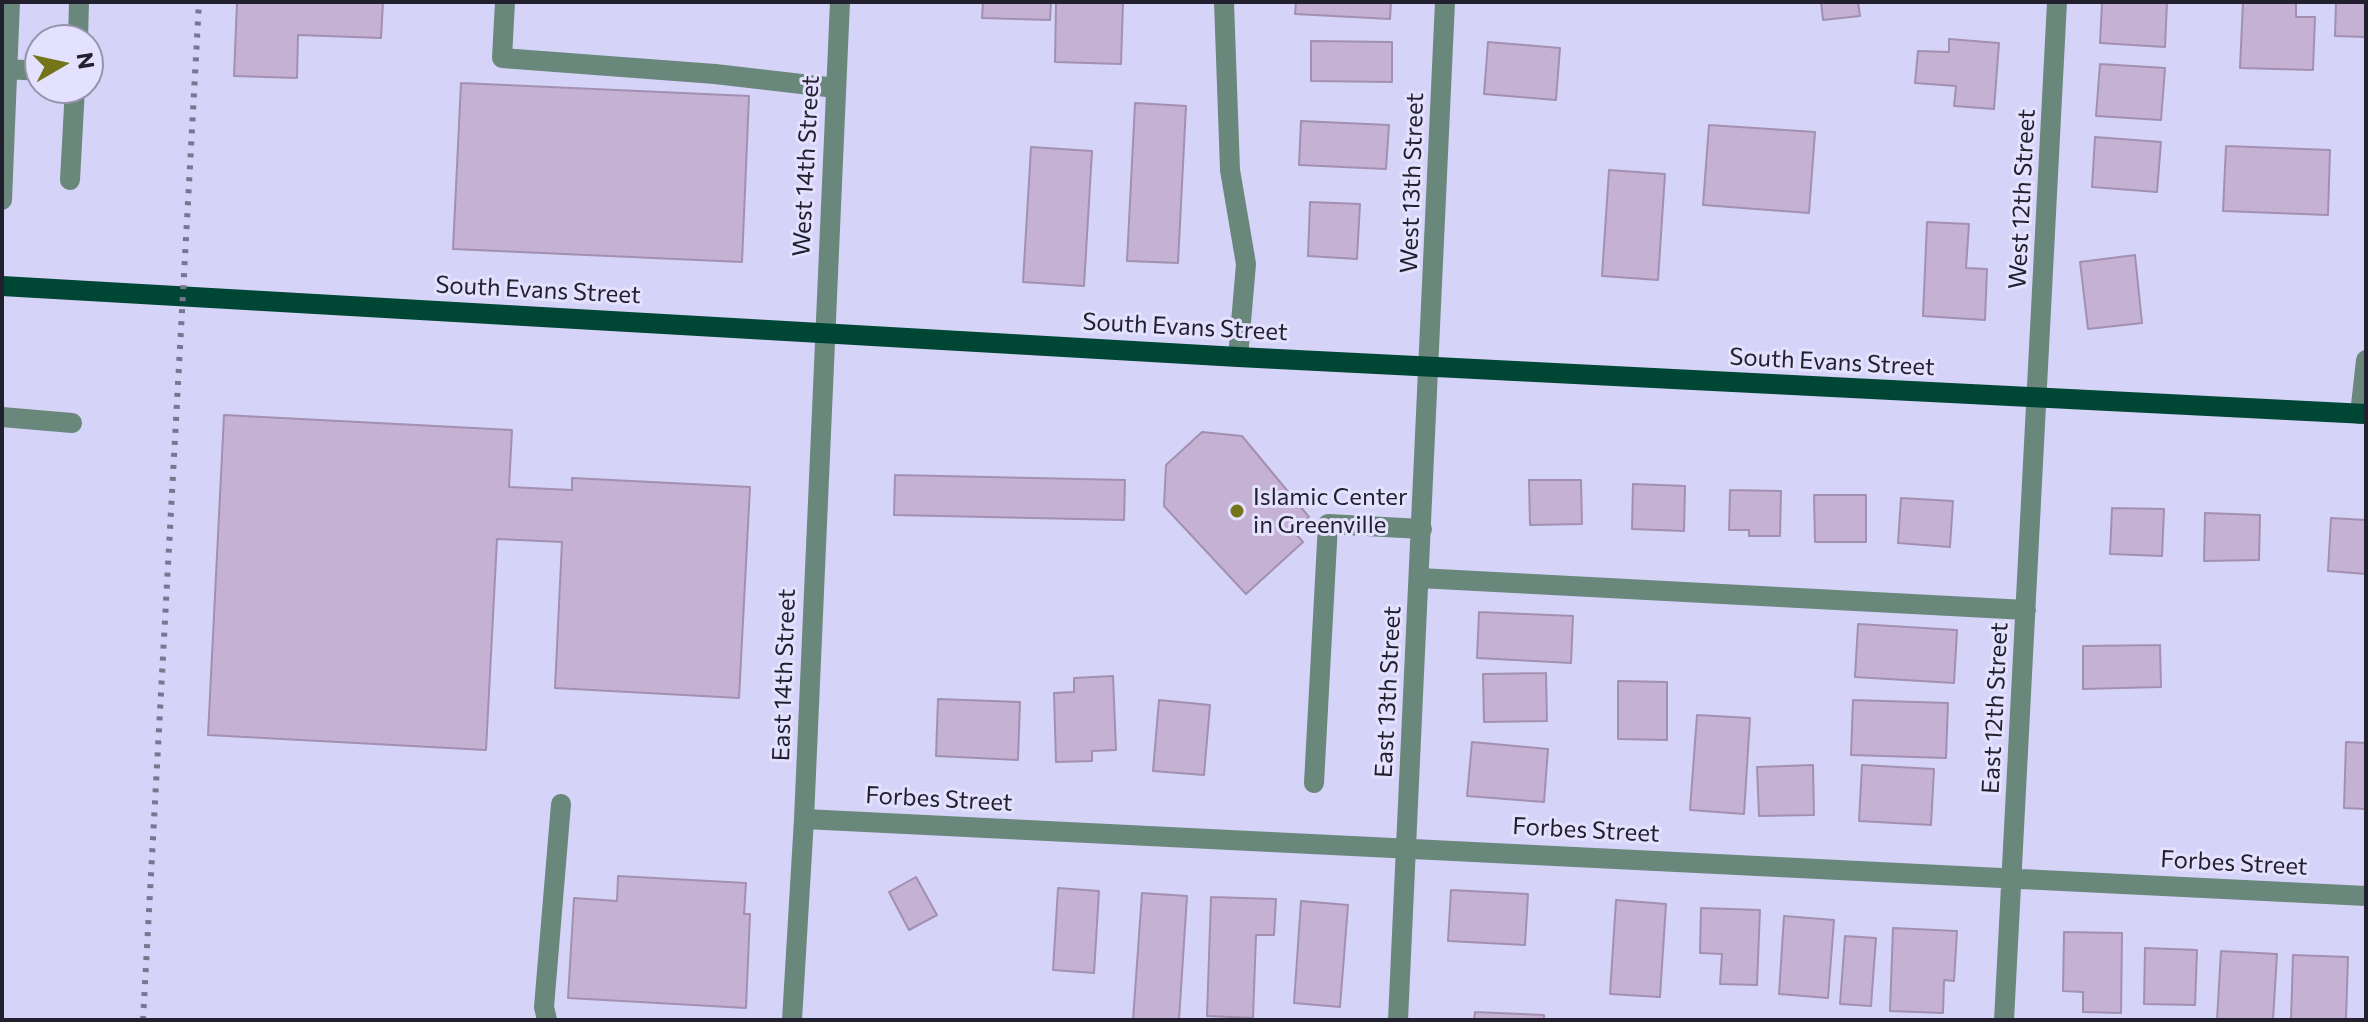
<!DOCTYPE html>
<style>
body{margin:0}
#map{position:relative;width:2368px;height:1022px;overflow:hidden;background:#d6d3f8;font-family:Commissioner,sans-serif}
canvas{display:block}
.frame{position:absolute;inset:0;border:4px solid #22202e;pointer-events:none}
.north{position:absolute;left:24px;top:24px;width:80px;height:80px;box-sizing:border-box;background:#e4e1ff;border:2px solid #9694ab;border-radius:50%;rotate:81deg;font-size:22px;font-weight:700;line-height:32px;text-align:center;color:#22202e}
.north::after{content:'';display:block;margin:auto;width:28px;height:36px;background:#74751a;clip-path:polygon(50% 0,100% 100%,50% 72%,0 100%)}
</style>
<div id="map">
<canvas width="2368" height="1022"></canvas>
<div class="frame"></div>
<div class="north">N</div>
</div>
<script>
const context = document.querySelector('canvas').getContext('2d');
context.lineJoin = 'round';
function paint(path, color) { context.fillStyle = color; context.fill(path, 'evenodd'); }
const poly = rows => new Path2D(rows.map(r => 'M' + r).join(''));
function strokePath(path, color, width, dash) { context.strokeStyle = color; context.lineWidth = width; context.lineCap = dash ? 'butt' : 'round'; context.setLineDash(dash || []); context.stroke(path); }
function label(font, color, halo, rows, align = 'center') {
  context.font = font + ' Commissioner,sans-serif'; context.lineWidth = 6; context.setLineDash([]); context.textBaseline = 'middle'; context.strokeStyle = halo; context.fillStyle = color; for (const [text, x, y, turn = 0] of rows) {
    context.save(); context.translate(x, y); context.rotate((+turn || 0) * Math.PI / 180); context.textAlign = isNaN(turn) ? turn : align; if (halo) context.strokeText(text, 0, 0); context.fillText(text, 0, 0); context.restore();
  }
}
const building = poly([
 [237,2,383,2,381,38,298,35,297,78,234,76,237,2],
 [983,2,1051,2,1050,20,982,18,983,2],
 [1056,2,1123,2,1121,64,1055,62,1056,2],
 [1296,2,1391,2,1390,19,1295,14,1296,2],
 [1821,2,1858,2,1860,16,1823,20,1821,2],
 [2102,2,2167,2,2165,47,2100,43,2102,2],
 [2243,2,2296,2,2296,17,2315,17,2313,70,2240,68,2243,2],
 [2336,2,2366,2,2366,37,2335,36,2336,2],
 [1949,39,1999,43,1994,109,1954,106,1956,86,1915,83,1918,51,1949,52,1949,39],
 [1311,41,1392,42,1392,82,1311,81,1311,41],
 [1488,42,1560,48,1556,100,1484,94,1488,42],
 [2100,64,2165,68,2161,120,2096,116,2100,64],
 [461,83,749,96,742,262,453,249,461,83],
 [1135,103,1186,106,1178,263,1127,261,1135,103],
 [1301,121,1389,125,1386,169,1299,165,1301,121],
 [1709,125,1815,132,1809,213,1703,205,1709,125],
 [2095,137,2161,142,2157,192,2092,187,2095,137],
 [2226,146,2330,150,2328,215,2223,211,2226,146],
 [1031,147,1092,151,1084,286,1023,282,1031,147],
 [1609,170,1665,174,1658,280,1602,276,1609,170],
 [1310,202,1360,204,1357,259,1308,256,1310,202],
 [1927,222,1969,224,1966,268,1987,269,1985,320,1923,316,1927,222],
 [2135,255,2142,323,2088,329,2080,262,2135,255],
 [224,415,512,430,509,487,572,490,572,478,750,487,739,698,555,688,562,542,497,539,486,750,208,735,224,415],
 [1202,432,1242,436,1309,517,1294,532,1303,542,1246,594,1164,506,1166,465,1202,432],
 [895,475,1125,480,1124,520,894,515,895,475],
 [1529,480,1581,480,1582,524,1530,525,1529,480],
 [1633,484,1685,486,1684,531,1632,529,1633,484],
 [1730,490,1781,491,1780,536,1749,536,1749,530,1729,530,1730,490],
 [1814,495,1866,495,1866,542,1815,542,1814,495],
 [1901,498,1953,501,1950,547,1898,543,1901,498],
 [2112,508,2164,509,2162,556,2110,554,2112,508],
 [2205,513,2260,515,2259,560,2204,561,2205,513],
 [2331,518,2366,520,2366,574,2328,571,2331,518],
 [1479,612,1573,616,1571,663,1477,658,1479,612],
 [1858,624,1957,630,1954,683,1855,677,1858,624],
 [2160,645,2161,687,2083,689,2083,646,2160,645],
 [1546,673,1547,721,1484,722,1483,674,1546,673],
 [1113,676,1116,750,1092,751,1092,761,1056,762,1054,693,1074,692,1074,678,1113,676],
 [1618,681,1667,682,1667,740,1618,739,1618,681],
 [938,699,1020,702,1018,760,936,756,938,699],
 [1159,700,1210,705,1204,775,1153,771,1159,700],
 [1853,700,1948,703,1946,758,1851,755,1853,700],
 [1697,715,1750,718,1744,814,1690,810,1697,715],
 [1472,742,1548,749,1544,802,1467,796,1472,742],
 [2346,742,2366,743,2366,809,2344,808,2346,742],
 [1813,765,1814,815,1759,816,1757,767,1813,765],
 [1862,765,1934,769,1931,825,1859,821,1862,765],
 [618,876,746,883,744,914,750,914,746,1008,568,998,574,898,617,901,618,876],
 [916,877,937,915,909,930,889,892,916,877],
 [1058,888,1099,891,1094,973,1053,970,1058,888],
 [1451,890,1528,894,1525,945,1448,941,1451,890],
 [1142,893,1187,896,1179,1020,1133,1020,1142,893],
 [1211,897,1276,899,1274,935,1256,935,1253,1018,1207,1016,1211,897],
 [1616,900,1666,904,1660,997,1610,994,1616,900],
 [1301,901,1348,905,1340,1007,1294,1003,1301,901],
 [1701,908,1760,910,1757,985,1720,984,1722,954,1700,953,1701,908],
 [1784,916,1834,920,1828,998,1779,994,1784,916],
 [1893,928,1957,931,1954,981,1944,980,1943,1013,1890,1011,1893,928],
 [2064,932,2122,933,2121,1013,2083,1012,2083,992,2063,991,2064,932],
 [1845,936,1876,938,1871,1006,1840,1004,1845,936],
 [2145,948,2197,950,2195,1005,2144,1004,2145,948],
 [2221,951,2277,954,2273,1020,2217,1020,2221,951],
 [2293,955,2348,957,2346,1020,2291,1020,2293,955],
 [1475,1012,1544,1015,1544,1020,1474,1020,1475,1012]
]);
paint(building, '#c4b1d3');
strokePath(building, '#a290b0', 2);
strokePath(poly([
 [505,2,502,58,715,74,836,88],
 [1224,2,1230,170,1246,264,1238,357],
 [78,40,79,2],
 [8,69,40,71],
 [70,180,75,88],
 [2,200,10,2],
 [2360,414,2366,360],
 [2,417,72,423],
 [1419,578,2026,610],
 [1314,783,1328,524,1422,529],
 [804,819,2366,896],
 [547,1020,544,1007,561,804],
 [792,1020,804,819,840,2],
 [1398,1020,1445,2],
 [2004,1020,2057,2]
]), '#6a877c', 20);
strokePath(poly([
 [2,286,1238,357,2366,414]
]), '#004635', 20);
strokePath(poly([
 [143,1020,199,2]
]), '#797690', 6, [4, 8]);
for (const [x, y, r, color] of [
 [1237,511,8,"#74751a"]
]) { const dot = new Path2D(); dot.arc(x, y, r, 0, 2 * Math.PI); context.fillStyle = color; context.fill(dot); strokePath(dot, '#e4e1ff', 3); }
label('24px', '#22202e', '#e4e1ff', [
 ["West 14th Street",806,166,-87],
 ["West 13th Street",1412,183,-88],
 ["West 12th Street",2022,199,-87],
 ["South Evans Street",538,290,3],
 ["South Evans Street",1185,327,3],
 ["South Evans Street",1832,362,3],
 ["East 14th Street",784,675,-88],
 ["East 13th Street",1388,692,-87],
 ["East 12th Street",1995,708,-87],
 ["Forbes Street",939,799,3],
 ["Forbes Street",1586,830,3],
 ["Forbes Street",2234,863,3]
]);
label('24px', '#22202e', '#e4e1ff', [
 ["Islamic Center",1253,497],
 ["in Greenville",1253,525]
], 'left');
</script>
